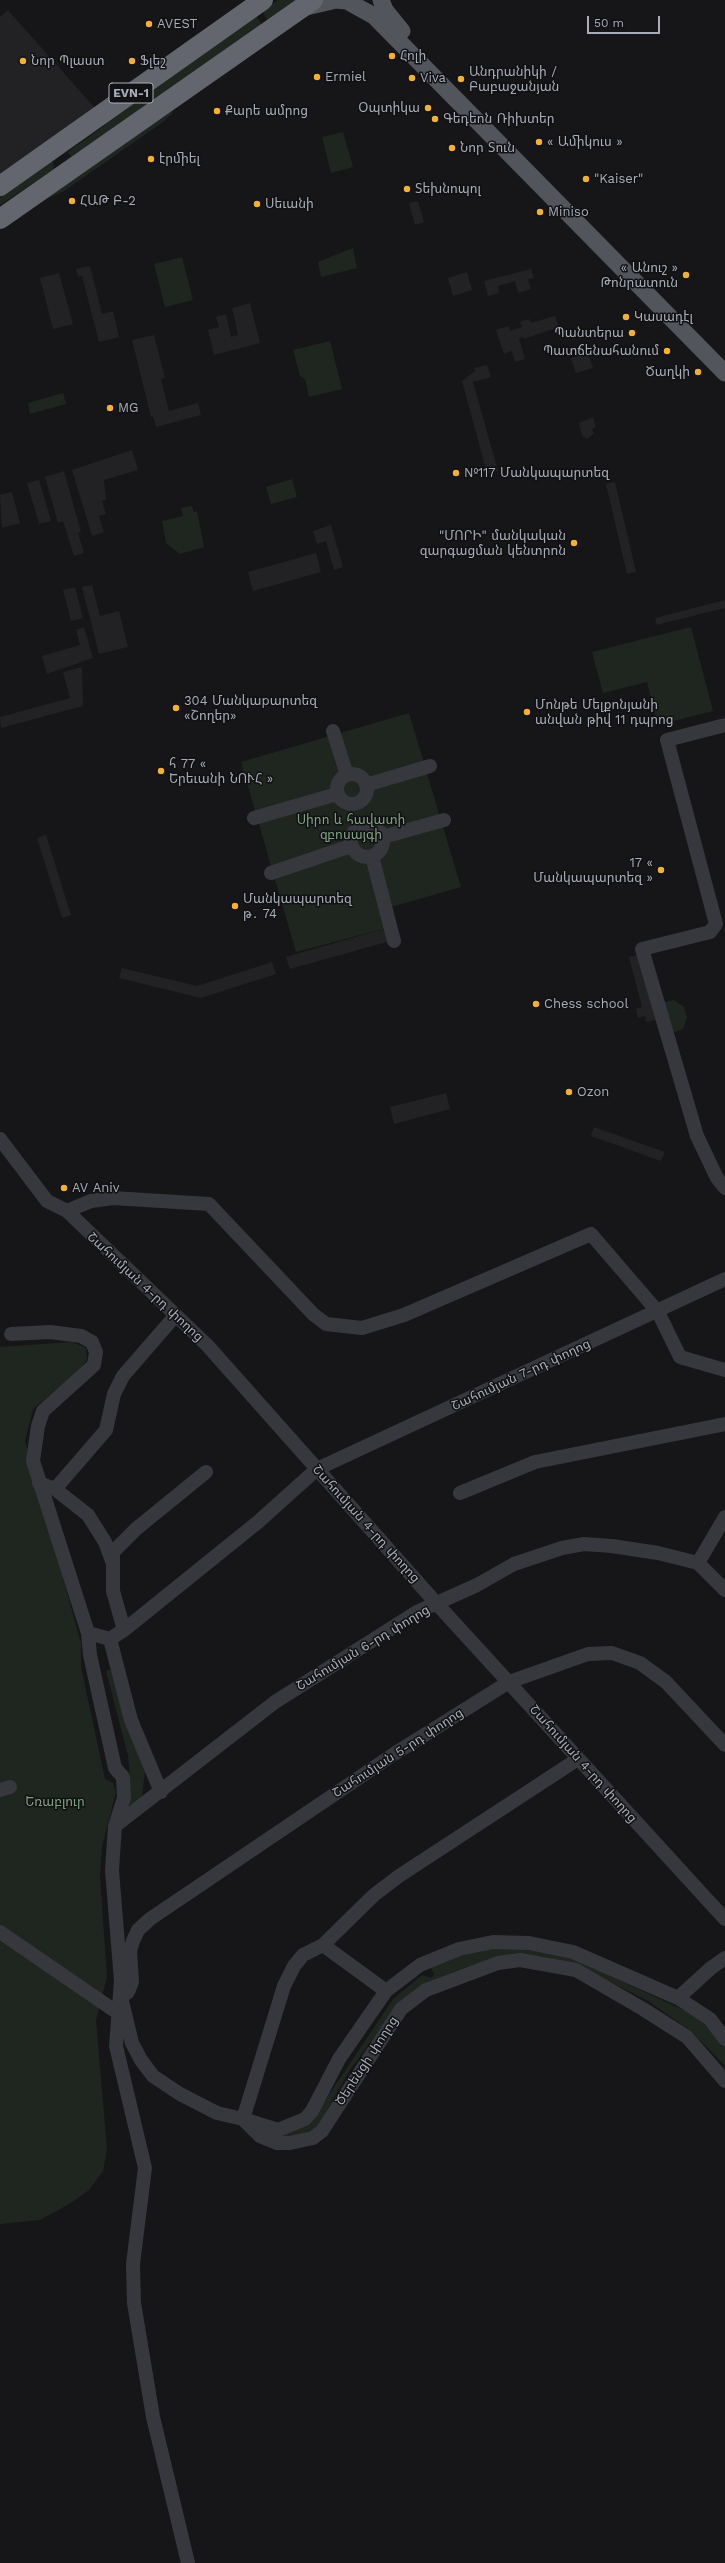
<!DOCTYPE html>
<meta charset="utf-8">
<style>
body{margin:0}
#map{position:relative;width:725px;height:2563px;overflow:hidden;background:#161618;font-family:"Work Sans",sans-serif}
canvas{display:block}
.scale{position:absolute;left:587px;top:16px;width:73px;height:18px;box-sizing:border-box;border:2px solid #a8adb8;border-top:0;padding-left:5px;font-size:12px;line-height:14px;white-space:nowrap;color:#a8adb8;-webkit-text-stroke:3px #111113;paint-order:stroke}
</style>
<div id="map">
<canvas width="725" height="2563"></canvas>
<div class="scale">50 m</div>
</div>
<script>
const context = document.querySelector('canvas').getContext('2d');
context.lineJoin = 'round';
function paint(path, color) { context.fillStyle = color; context.fill(path, 'evenodd'); }
const poly = rows => new Path2D(rows.map(r => 'M' + r).join(''));
function strokePath(path, color, width, dash) { context.strokeStyle = color; context.lineWidth = width; context.lineCap = dash ? 'butt' : 'round'; context.setLineDash(dash || []); context.stroke(path); }
function label(font, color, halo, rows, align = 'center') {
  context.font = font + ' "Work Sans","Noto Sans Armenian",sans-serif'; context.lineWidth = 3; context.setLineDash([]); context.textBaseline = 'middle'; context.strokeStyle = halo; context.fillStyle = color; for (const [text, x, y, turn = 0] of rows) {
    context.save(); context.translate(x, y); context.rotate((+turn || 0) * Math.PI / 180); context.textAlign = isNaN(turn) ? turn : align; if (halo) context.strokeText(text, 0, 0); context.fillText(text, 0, 0); context.restore();
  }
}
paint(poly([
 [8,10,96,109,0,173,0,17],
 [418,201,424,222,415,225,409,203],
 [90,266,102,314,113,311,119,337,99,342,82,276,78,277,76,269],
 [531,269,534,278,528,279,531,289,518,293,515,281,498,286,499,293,488,296,484,281],
 [467,272,472,290,453,296,448,278],
 [59,273,73,324,53,329,40,278],
 [250,303,260,343,214,355,208,330,219,327,216,317,226,314,231,337,238,335,232,308],
 [555,316,559,327,524,339,523,337,519,338,525,359,515,362,512,351,504,354,496,330,509,326,510,331,522,327,520,322,529,319,531,323],
 [154,335,165,378,161,379,169,411,198,403,201,415,156,427,153,417,151,417,132,340],
 [588,353,593,368,576,373,571,358],
 [487,365,491,377,473,382,498,471,487,473,462,381,475,371,474,368],
 [593,417,596,427,592,429,594,433,587,439,582,435,579,423],
 [132,450,138,470,104,480,106,500,102,501,106,514,99,516,104,532,92,536,72,470],
 [64,471,81,532,78,533,84,553,74,556,63,521,58,523,45,477],
 [39,480,51,521,39,524,27,483],
 [615,482,636,572,627,574,606,484],
 [12,492,20,523,2,528,0,495],
 [331,525,343,567,334,570,326,541,317,544,313,531],
 [316,553,321,572,253,591,248,572],
 [92,585,100,616,119,611,128,647,99,654,82,587],
 [75,587,83,618,71,621,63,590],
 [725,600,725,608,657,625,655,618],
 [84,627,93,658,47,674,42,656,80,645,76,630],
 [82,667,83,706,1,728,0,717,70,698,63,672],
 [46,835,71,915,62,918,37,838],
 [387,928,390,941,290,969,286,957],
 [639,955,656,1020,646,1022,645,1016,638,1018,636,1009,642,1007,629,957],
 [272,962,276,974,201,998,119,978,122,968,197,986],
 [446,1093,450,1109,394,1124,390,1107],
 [594,1127,665,1152,661,1161,591,1136]
]), '#222225');
paint(poly([
 [278,0,298,0,268,21,262,11],
 [255,15,262,25,71,157,68,152,101,128,130,102],
 [173,107,172,114,163,122,64,191,45,200,39,199],
 [343,132,353,167,331,173,322,137],
 [51,159,54,165,53,170,0,205,0,193],
 [353,248,357,268,321,277,318,262],
 [182,257,193,300,165,307,154,264],
 [330,341,342,389,309,397,305,379,300,376,293,350],
 [63,393,66,404,30,414,28,403],
 [292,479,297,497,271,504,266,487],
 [192,506,194,512,197,511,204,547,180,554,166,543,162,521,183,516,181,508],
 [691,627,713,711,658,725,647,682,603,693,592,652],
 [409,713,461,887,384,909,387,928,296,952,241,762],
 [674,1000,684,1007,687,1018,683,1029,675,1032,667,1029,661,1007,665,1002],
 [72,1342,86,1348,87,1360,75,1374,33,1409,25,1441,81,1643,81,1667,105,1779,113,1783,116,1792,102,1846,100,1876,107,1977,96,2020,107,2149,103,2171,89,2190,71,2203,40,2220,0,2224,0,1347],
 [113,1669,145,1771,142,1797,132,1807,128,1803,130,1776,128,1756,106,1671],
 [496,1945,527,1948,569,1957,699,2017,725,2044,725,2066,691,2031,648,2001,584,1968,545,1957,531,1956,467,1967,433,1980,389,2017,350,2070,317,2127,310,2133,286,2137,267,2134,324,2102,393,1999,422,1975,431,1978,434,1974,431,1968,465,1950]
]), '#1e261f');
strokePath(poly([
 [725,725,667,740,716,924,710,932,642,949,697,1136,717,1178,725,1188],
 [333,731,347,775],
 '337 789a15 15 0 1 1 30 0a15 15 0 1 1-30 0Z',
 [366,785,430,766],
 [254,818,337,794],
 '351 841a16 16 0 1 1 32 0a16 16 0 1 1-32 0Z',
 [383,837,444,820],
 [372,856,394,941],
 [271,873,351,846],
 [0,1139,47,1201,67,1211,207,1345,437,1604,725,1919],
 [67,1211,91,1201,113,1198,209,1204,313,1314,326,1324,362,1328,404,1315,591,1234,658,1312,680,1357,725,1370],
 [11,1334,50,1332,81,1336,92,1342,96,1352,94,1365,43,1411,38,1426,33,1461,88,1633,90,1655,115,1768,123,1777,124,1798,115,1826,112,1870,121,1981,116,2046,145,2168,133,2264,134,2303,153,2417,188,2563],
 [39,1483,55,1489,106,1430,114,1394,123,1376,175,1316],
 [55,1489,88,1515,105,1542,112,1561],
 [460,1493,535,1462,725,1424],
 [698,1563,725,1517],
 [124,1630,113,1591,113,1552,136,1529,206,1472],
 [88,1633,110,1639,124,1630,258,1522,317,1469,725,1279],
 [110,1639,131,1720,161,1792],
 [725,1745,666,1682,640,1663,612,1653,588,1654,509,1682,394,1754,150,1919,138,1930,133,1941,130,1951,132,1982,128,1992,121,1997,132,2043,141,2060,153,2076,180,2094,217,2113,243,2119,260,2136,277,2143,290,2143,313,2138,322,2131,401,2009,426,1990,498,1963,520,1960,576,1970,643,2009,687,2037,725,2081],
 [578,1759,399,1876,374,1895,323,1945,303,1955,294,1966,284,1986,243,2119,278,2130,305,2119,312,2111,339,2059,386,1991,420,1965,459,1949,493,1942,529,1943,573,1952,678,1998,710,2019,725,2039],
 [0,1790,10,1787],
 [115,1826,275,1702,417,1612,477,1585,514,1564,562,1548,584,1544,612,1546,658,1553,698,1563,725,1590],
 [0,1932,118,2013],
 [323,1945,386,1991],
 [678,1998,711,1968,725,1958]
]), '#37383d', 14);
strokePath(poly([
 [381,0,385,10,402,31],
 [302,8,336,0,347,1,374,16,725,373]
]), '#53555c', 17);
strokePath(poly([
 [0,186,263,0],
 [0,219,313,0]
]), '#63666e', 20);
for (const [x, y, r, color] of [
 [149,24,4,"#f2b134"],
 [392,56,4,"#f2b134"],
 [23,61,4,"#f2b134"],
 [132,61,4,"#f2b134"],
 [317,77,4,"#f2b134"],
 [412,78,4,"#f2b134"],
 [461,79,4,"#f2b134"],
 [428,108,4,"#f2b134"],
 [217,111,4,"#f2b134"],
 [435,119,4,"#f2b134"],
 [539,142,4,"#f2b134"],
 [452,148,4,"#f2b134"],
 [151,159,4,"#f2b134"],
 [586,179,4,"#f2b134"],
 [407,189,4,"#f2b134"],
 [72,201,4,"#f2b134"],
 [257,204,4,"#f2b134"],
 [540,212,4,"#f2b134"],
 [686,275,4,"#f2b134"],
 [626,317,4,"#f2b134"],
 [632,333,4,"#f2b134"],
 [667,351,4,"#f2b134"],
 [698,372,4,"#f2b134"],
 [110,408,4,"#f2b134"],
 [456,473,4,"#f2b134"],
 [574,543,4,"#f2b134"],
 [176,708,4,"#f2b134"],
 [527,712,4,"#f2b134"],
 [161,771,4,"#f2b134"],
 [661,870,4,"#f2b134"],
 [235,906,4,"#f2b134"],
 [536,1004,4,"#f2b134"],
 [569,1092,4,"#f2b134"],
 [64,1188,4,"#f2b134"]
]) { const dot = new Path2D(); dot.arc(x, y, r, 0, 2 * Math.PI); context.fillStyle = color; context.fill(dot); strokePath(dot, '#111113', 1.5); }
for (const [x, y, w] of [
 [131,93,44]
]) { const box = new Path2D(); box.roundRect(x - w / 2, y - 10, w, 20, 3); context.fillStyle = '#111113'; context.fill(box); strokePath(box, '#a8adb8', 1); }
label('bold 12px', '#a8adb8', null, [
 ["EVN-1",131,93]
]);
label('13px', '#a8adb8', '#111113', [
 ["AVEST",157,24],
 ["Հոլի",400,56],
 ["Նոր Պլաստ",31,61],
 ["Ֆլեշ",140,61],
 ["Անդրանիկի /",469,72],
 ["Բաբաջանյան",469,87],
 ["Ermiel",325,77],
 ["Viva",420,78],
 ["Օպտիկա",420,108,"right"],
 ["Քարե ամրոց",225,111],
 ["Գեդեոն Ռիխտեր",443,119],
 ["« Ամիկուս »",547,142],
 ["Նոր Տուն",460,148],
 ["էրմիել",159,159],
 ["\"Kaiser\"",594,179],
 ["Տեխնոպոլ",415,189],
 ["ՀԱԹ Բ-2",80,201],
 ["Սեւանի",265,204],
 ["Miniso",548,212],
 ["« Անուշ »",678,268,"right"],
 ["Թոնրատուն",678,283,"right"],
 ["Կասադէլ",634,317],
 ["Պանտերա",624,333,"right"],
 ["Պատճենահանում",659,351,"right"],
 ["Ծաղկի",690,372,"right"],
 ["MG",118,408],
 ["№117 Մանկապարտեզ",464,473],
 ["\"ՄՈՐԻ\" մանկական",566,536,"right"],
 ["զարգացման կենտրոն",566,551,"right"],
 ["304 Մանկաpարտեզ",184,701],
 ["«Շողեր»",184,716],
 ["Մոնթե Մելքոնյանի",535,705],
 ["անվան թիվ 11 դպրոց",535,720],
 ["հ 77 «",169,764],
 ["Երեւանի ՆՈՒՀ »",169,779],
 ["17 «",653,863,"right"],
 ["Մանկապարտեզ »",653,878,"right"],
 ["Մանկապարտեզ",243,899],
 ["թ․ 74",243,914],
 ["Chess school",544,1004],
 ["Ozon",577,1092],
 ["AV Aniv",72,1188]
], 'left');
label('13px', '#7fa381', '#111113', [
 ["Սիրո և հավատի",351,820],
 ["զբոսայգի",351,835],
 ["Եռաբլուր",55,1802]
]);
label('13px', '#a8adb8', '#111113', [
 ["Շահումյան 4-րդ փողոց",145,1287,43],
 ["Շահումյան 7-րդ փողոց",521,1375,-25],
 ["Շահումյան 4-րդ փողոց",366,1524,48],
 ["Շահումյան 6-րդ փողոց",363,1648,-31],
 ["Շահումյան 5-րդ փողոց",398,1753,-33],
 ["Շահումյան 4-րդ փողոց",583,1764,48],
 ["Ծերենցի փողոց",367,2061,-57]
]);
</script>
